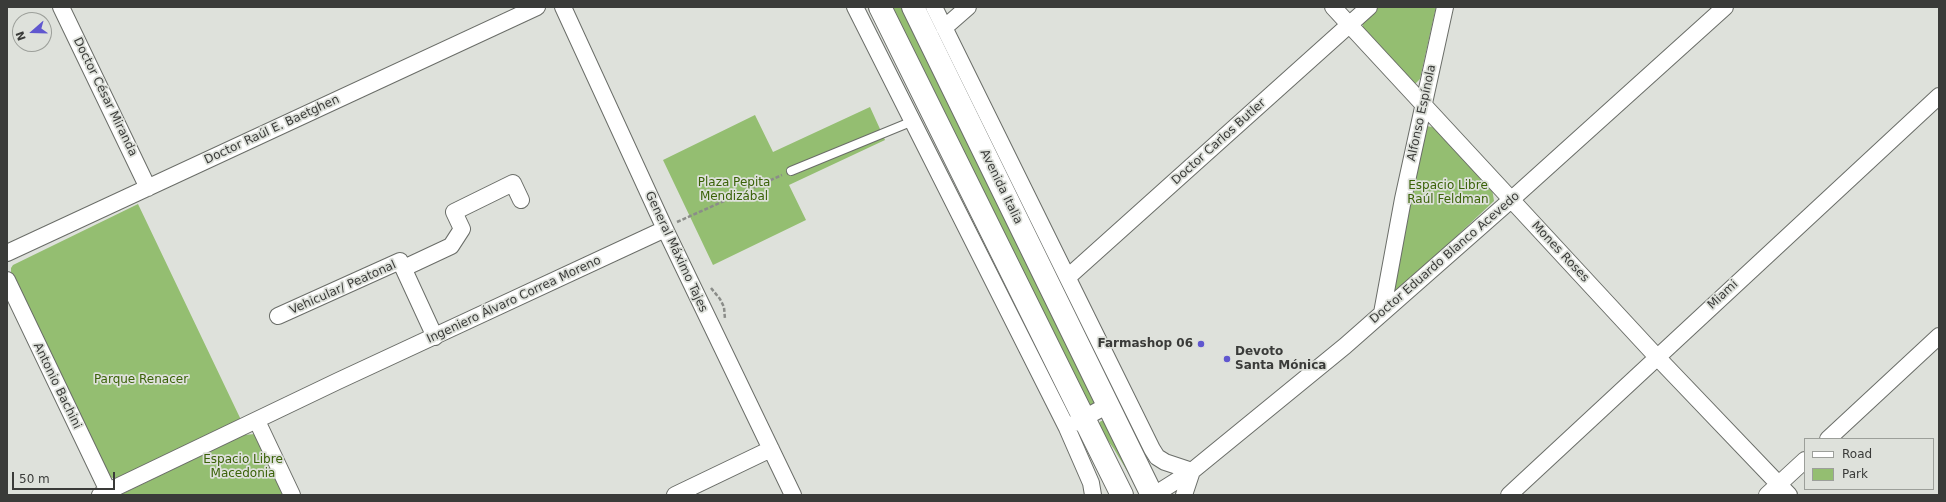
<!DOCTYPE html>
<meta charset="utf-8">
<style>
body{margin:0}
#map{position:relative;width:1946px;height:502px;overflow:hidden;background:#dee1db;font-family:"DejaVu Sans",sans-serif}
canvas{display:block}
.frame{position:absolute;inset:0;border:8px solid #3a3b39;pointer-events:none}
.legend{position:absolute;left:1804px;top:438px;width:130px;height:52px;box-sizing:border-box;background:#dee1db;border:1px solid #9c9f9a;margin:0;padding:5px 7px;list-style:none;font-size:12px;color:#3a3b39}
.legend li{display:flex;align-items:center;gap:8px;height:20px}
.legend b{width:20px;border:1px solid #9c9f9a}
.north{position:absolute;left:12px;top:12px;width:40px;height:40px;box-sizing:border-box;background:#dee1db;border:1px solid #9c9f9a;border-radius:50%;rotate:250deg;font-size:11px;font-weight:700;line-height:16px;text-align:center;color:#3a3b39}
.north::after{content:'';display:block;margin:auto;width:14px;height:18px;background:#6057cf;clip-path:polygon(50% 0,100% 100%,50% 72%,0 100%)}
.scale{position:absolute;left:12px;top:472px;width:103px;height:18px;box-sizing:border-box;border:2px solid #3a3b39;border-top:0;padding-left:5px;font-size:12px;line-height:14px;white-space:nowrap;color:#3a3b39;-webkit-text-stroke:3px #dee1db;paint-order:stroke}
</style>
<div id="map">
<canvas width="1946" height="502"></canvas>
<div class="frame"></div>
<ul class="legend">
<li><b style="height:5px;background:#fff"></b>Road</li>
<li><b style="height:11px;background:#94be71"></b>Park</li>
</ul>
<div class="north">N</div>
<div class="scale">50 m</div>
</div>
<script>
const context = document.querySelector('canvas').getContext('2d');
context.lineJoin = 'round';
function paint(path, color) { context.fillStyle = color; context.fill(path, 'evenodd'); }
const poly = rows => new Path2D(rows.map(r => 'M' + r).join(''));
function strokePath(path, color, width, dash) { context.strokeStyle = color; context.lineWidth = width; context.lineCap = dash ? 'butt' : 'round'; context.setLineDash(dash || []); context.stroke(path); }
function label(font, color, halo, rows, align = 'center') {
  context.font = font + ' "DejaVu Sans",sans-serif'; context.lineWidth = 3.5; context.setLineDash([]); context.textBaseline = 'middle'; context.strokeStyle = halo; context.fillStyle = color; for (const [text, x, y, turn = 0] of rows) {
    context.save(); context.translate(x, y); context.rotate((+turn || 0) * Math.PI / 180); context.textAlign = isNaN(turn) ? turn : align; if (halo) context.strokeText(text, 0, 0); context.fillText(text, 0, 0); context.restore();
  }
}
paint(poly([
 [888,7,902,7,1095,402,1090,407],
 [1377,7,1436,7,1420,79,1416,83,1413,84,1363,31,1363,22],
 [870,107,885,140,789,185,806,220,713,265,663,160,755,115,773,152],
 [1427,126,1436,128,1492,188,1494,201,1394,295,1392,292,1424,128],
 [138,204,242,422,117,479,109,477,103,469,11,273,11,268,13,265],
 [1101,421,1104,421,1133,481,1114,449,1097,425],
 [255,434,288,495,120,495,244,435]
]), '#94be71');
const lane = poly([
 [791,171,913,121]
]);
const street = poly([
 [61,7,148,188],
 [563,7,665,229,793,495],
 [855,7,1067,428,1091,483,1093,495],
 [934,7,1152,449,1157,457,1165,462,1192,471],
 [1333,7,1657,357,1789,495],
 [944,28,968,7],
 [7,253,537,7],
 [404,268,451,246,462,229,454,212,513,183,521,200],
 [1068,277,1369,7],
 [7,280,108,491],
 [1382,313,1403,199,1445,7],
 [278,316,400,261,435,337],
 [257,421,292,495],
 [1075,423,1108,405],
 [1828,439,1939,336],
 [100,495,338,381,665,229],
 [675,495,771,449],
 [1154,495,1192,471,1345,346,1512,199,1725,7],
 [1184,495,1192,471],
 [1509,495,1939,96],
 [1767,495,1805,460]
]);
const primary = poly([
 [880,7,1122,495],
 [913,7,1152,495]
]);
strokePath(lane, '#6a6d68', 10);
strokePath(street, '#6a6d68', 18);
strokePath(primary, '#6a6d68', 24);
strokePath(poly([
 [677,222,782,175],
 [711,288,720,299,724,307,725,319]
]), '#8b8d89', 2.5, [4, 2]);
strokePath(lane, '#fff', 8);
strokePath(street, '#fff', 16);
strokePath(primary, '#fff', 22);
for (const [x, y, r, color] of [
 [1201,344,4,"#6057cf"],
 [1227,359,4,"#6057cf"]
]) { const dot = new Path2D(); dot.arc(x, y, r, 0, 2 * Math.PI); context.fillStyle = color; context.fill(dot); strokePath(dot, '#dee1db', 1.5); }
label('12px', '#3a3b39', '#dee1db', [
 ["Doctor César Miranda",105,97,64],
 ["Alfonso Espínola",1422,113,-78],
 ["Doctor Raúl E. Baetghen",272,130,-25],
 ["Doctor Carlos Butler",1219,142,-42],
 ["Avenida Italia",1001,187,64],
 ["General Máximo Tajes",676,252,65],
 ["Mones Roses",1560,252,47],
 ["Doctor Eduardo Blanco Acevedo",1445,258,-41],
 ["Vehicular/ Peatonal",343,288,-24],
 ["Miami",1723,295,-43],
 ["Ingeniero Álvaro Correa Moreno",514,300,-25],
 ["Antonio Bachini",57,386,64]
]);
label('12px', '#3a6208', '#dee1db', [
 ["Plaza Pepita",734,183],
 ["Mendizábal",734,197],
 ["Espacio Libre",1448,186],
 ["Raúl Feldman",1448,200],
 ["Parque Renacer",141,380],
 ["Espacio Libre",243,460],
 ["Macedonia",243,474]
]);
label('bold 12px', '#3a3b39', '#dee1db', [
 ["Farmashop 06",1193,344],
 ["Devoto",1235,352,"left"],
 ["Santa Mónica",1235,366,"left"]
], 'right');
</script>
